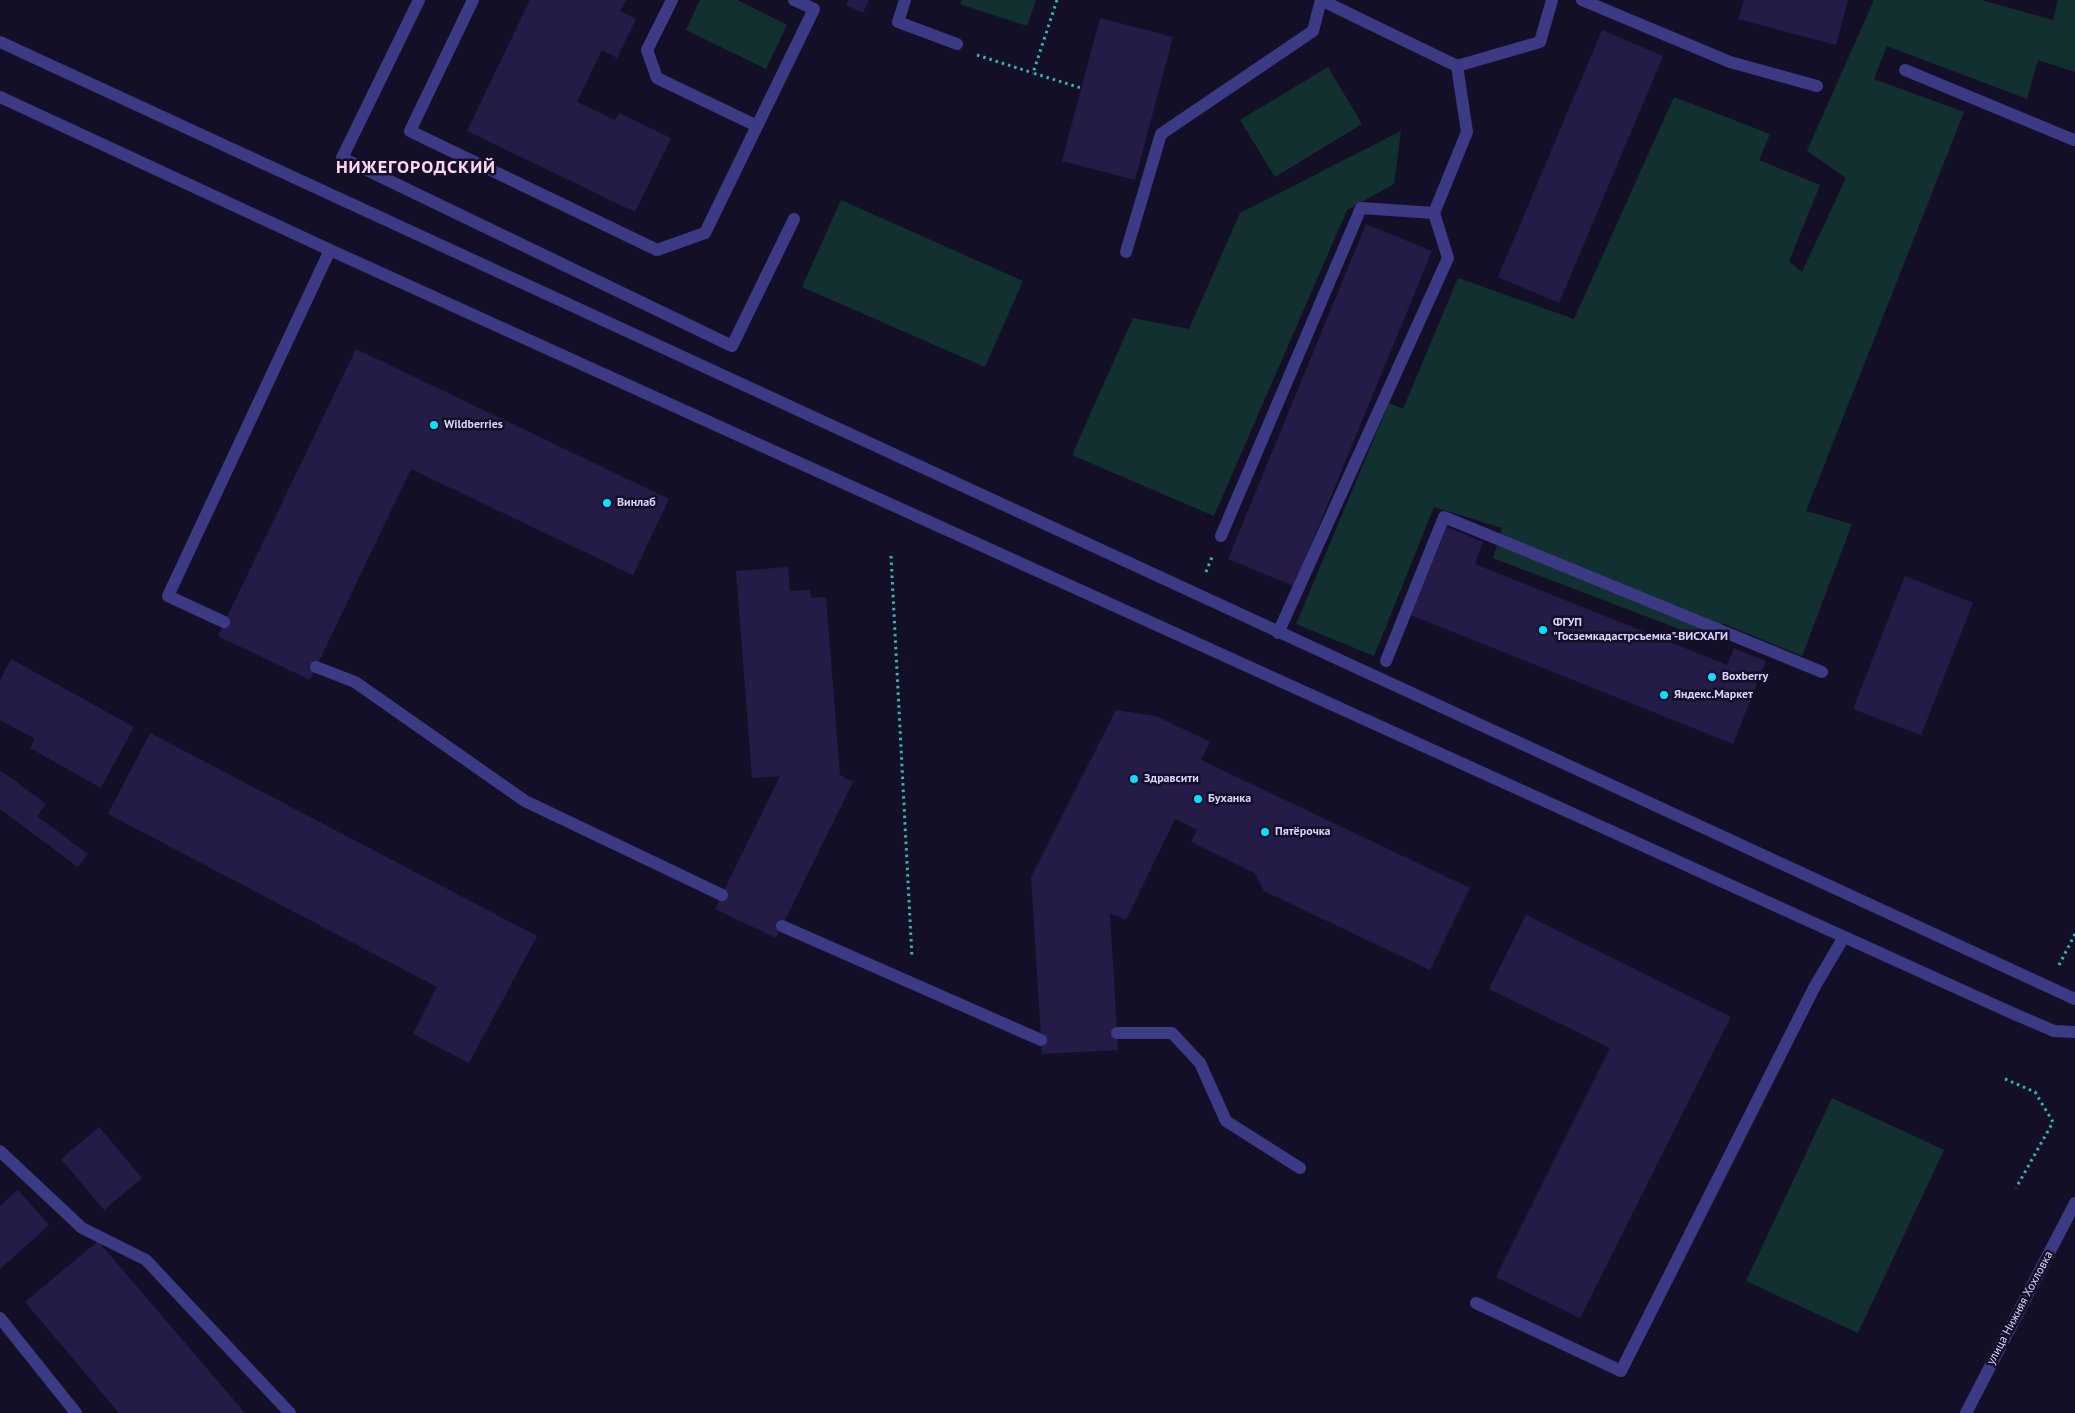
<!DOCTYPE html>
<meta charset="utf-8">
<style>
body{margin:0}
canvas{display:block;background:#130f26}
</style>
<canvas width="2075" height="1413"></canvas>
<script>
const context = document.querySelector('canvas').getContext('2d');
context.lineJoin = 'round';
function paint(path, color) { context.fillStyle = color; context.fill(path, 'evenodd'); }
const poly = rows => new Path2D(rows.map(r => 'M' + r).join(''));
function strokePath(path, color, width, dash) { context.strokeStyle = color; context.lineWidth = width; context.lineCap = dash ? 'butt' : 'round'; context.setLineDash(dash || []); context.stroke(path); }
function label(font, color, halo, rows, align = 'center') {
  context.font = font + ' "PT Sans",sans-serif'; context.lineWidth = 5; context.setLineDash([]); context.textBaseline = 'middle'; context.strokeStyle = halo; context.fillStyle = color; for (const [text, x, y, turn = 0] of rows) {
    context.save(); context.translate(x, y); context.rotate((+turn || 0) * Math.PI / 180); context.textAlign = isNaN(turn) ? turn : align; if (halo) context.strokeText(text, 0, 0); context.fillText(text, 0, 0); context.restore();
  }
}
paint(poly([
 [700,0,737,0,787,25,766,69,686,30],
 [962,0,1036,0,1027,26,960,4],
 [1874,0,1981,0,2053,20,2058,0,2075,0,2075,72,2038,60,2027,99,1887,46,1874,79,1964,112,1806,511,1852,524,1802,656,1722,623,1716,643,1493,558,1502,528,1434,507,1374,656,1296,624,1389,403,1403,409,1458,278,1574,319,1674,97,1770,134,1759,160,1820,185,1789,261,1802,272,1846,178,1807,151],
 [1328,67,1362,124,1275,177,1240,120],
 [1401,131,1394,184,1347,210,1214,516,1072,455,1133,318,1189,329,1240,213],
 [841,200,1023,281,985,367,802,287],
 [1832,1098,1944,1150,1858,1333,1746,1281]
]), '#12302f');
paint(poly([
 [530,0,626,0,620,11,636,19,617,58,602,50,577,102,615,120,619,113,671,138,635,212,467,131],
 [848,0,869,0,863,13,846,5],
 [1744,0,1848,0,1836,45,1738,19],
 [1100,18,1173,37,1135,180,1062,161],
 [1602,30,1663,56,1559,303,1498,277],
 [1366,224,1432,251,1294,586,1228,559],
 [356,349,669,499,633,575,411,469,310,680,218,636],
 [1447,527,1483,542,1475,564,1727,665,1734,648,1766,661,1733,744,1411,615],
 [788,567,790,591,810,590,811,598,826,597,840,775,853,782,776,938,715,909,780,776,752,778,736,571],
 [1905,576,1973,603,1921,735,1853,709],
 [11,659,134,727,101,788,30,748,35,739,0,720,0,680],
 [1116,710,1156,716,1210,742,1201,760,1470,888,1430,970,1264,891,1255,873,1191,842,1197,830,1175,819,1126,920,1110,913,1118,1050,1042,1054,1031,877],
 [150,733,537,936,469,1063,413,1034,437,987,108,814],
 [0,770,46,804,37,816,88,854,78,867,0,809],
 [1526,915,1731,1017,1580,1318,1496,1277,1610,1048,1489,989],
 [99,1127,142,1178,104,1210,61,1159],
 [18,1190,49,1225,0,1269,0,1206],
 [98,1241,245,1413,119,1413,25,1302]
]), '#241b47');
strokePath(poly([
 [1057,0,1033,73,1081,88],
 [977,55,1033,73],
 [891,556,912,958],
 [1206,572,1212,557],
 [2059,965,2075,934],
 [2005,1079,2035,1092,2053,1122,2016,1188]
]), '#2fb8b0', 3, [2.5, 4]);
strokePath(poly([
 [419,0,342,158,732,346,794,219],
 [473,0,410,131,657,250,705,233,814,9,794,0],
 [672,0,647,50,657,78,757,126],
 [905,0,898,22,957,44],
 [1321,0,1457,66,1540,42,1552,0],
 [1582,0,1730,62,1817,86],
 [1905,70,2074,140],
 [1126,252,1161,134,1313,31,1321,0],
 [1221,536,1361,208,1434,213],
 [224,622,168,596,330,250],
 [1278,633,1448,258,1434,213,1467,132,1457,66],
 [1386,661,1444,517,1822,672],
 [316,667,355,682,525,801,722,895],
 [782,926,1041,1040],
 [1117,1033,1172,1033,1200,1063,1226,1121,1300,1168],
 [0,1151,82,1228,146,1260,290,1413],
 [1476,1303,1621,1371,1815,986,1844,937],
 [0,1318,76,1413]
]), '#3d3a85', 12);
strokePath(poly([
 [0,42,2075,999],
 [0,97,330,250,2012,1013,2054,1031,2075,1032],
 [1966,1413,2075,1203]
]), '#3d3a85', 12);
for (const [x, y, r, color] of [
 [434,425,5,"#00e5ff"],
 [607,503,5,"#00e5ff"],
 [1543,630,5,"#00e5ff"],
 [1712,677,5,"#00e5ff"],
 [1664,695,5,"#00e5ff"],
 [1134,779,5,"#00e5ff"],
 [1198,799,5,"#00e5ff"],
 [1265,832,5,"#00e5ff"]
]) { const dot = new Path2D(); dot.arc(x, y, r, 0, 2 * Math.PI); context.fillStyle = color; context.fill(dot); strokePath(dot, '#130f26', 2); }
label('bold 12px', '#d9d4ff', '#130f26', [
 ["Wildberries",444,425],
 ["Винлаб",617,503],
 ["ФГУП",1553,623],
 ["\"Госземкадастрсъемка\"-ВИСХАГИ",1553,637],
 ["Boxberry",1722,677],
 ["Яндекс.Маркет",1674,695],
 ["Здравсити",1144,779],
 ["Буханка",1208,799],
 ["Пятёрочка",1275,832]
], 'left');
label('12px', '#d9d4ff', '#130f26', [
 ["улица Нижняя Хохловка",2020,1308,-62]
]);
context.letterSpacing = '1px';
label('bold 18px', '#ffd6f0', '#130f26', [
 ["НИЖЕГОРОДСКИЙ",416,168]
]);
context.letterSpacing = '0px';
</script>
